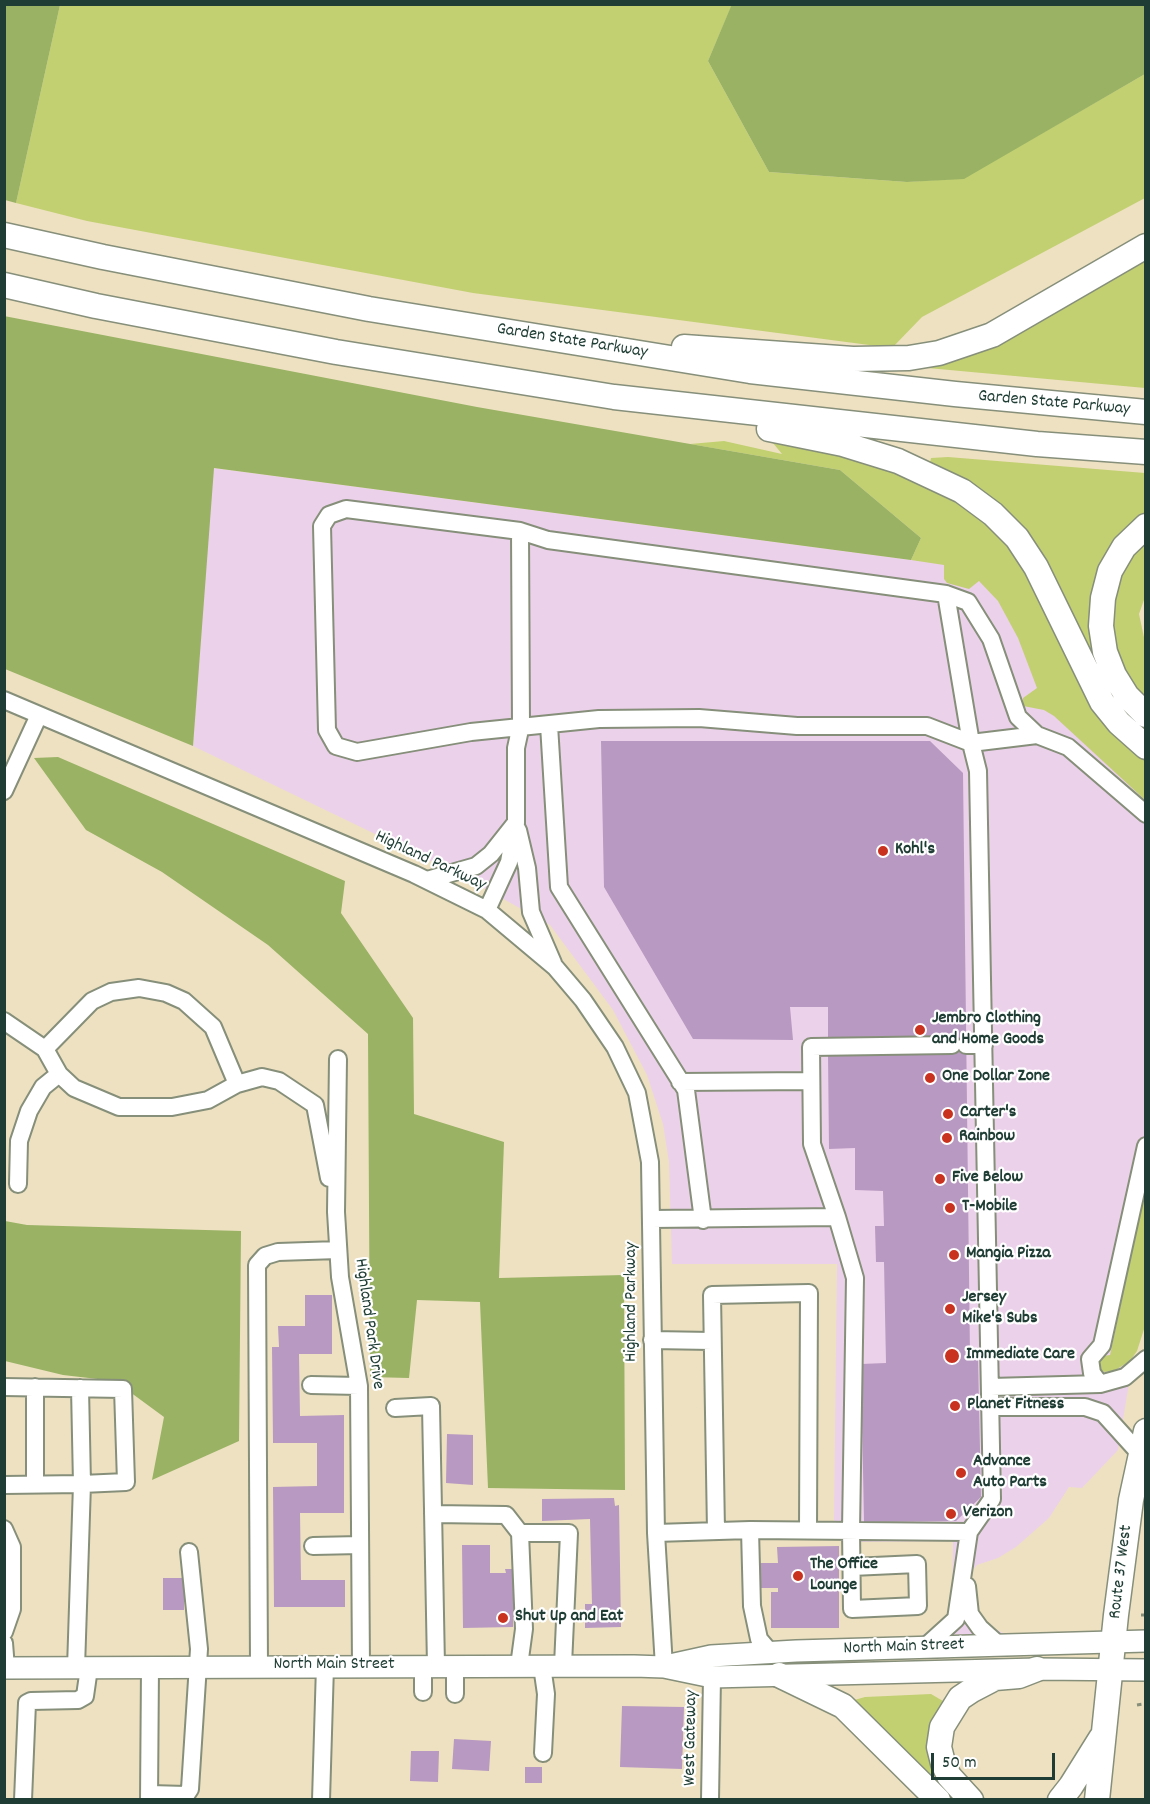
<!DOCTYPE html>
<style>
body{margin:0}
#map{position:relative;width:1150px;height:1804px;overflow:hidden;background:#eee1c1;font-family:Dekko,sans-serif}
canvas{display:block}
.frame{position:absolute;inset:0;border:6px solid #1f3d34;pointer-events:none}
.scale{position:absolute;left:931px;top:1753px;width:124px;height:27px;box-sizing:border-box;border:3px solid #1f3d34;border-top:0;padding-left:8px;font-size:18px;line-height:21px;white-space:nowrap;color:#1f3d34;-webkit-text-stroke:4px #fff;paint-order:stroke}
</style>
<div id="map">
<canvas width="1150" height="1804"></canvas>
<div class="frame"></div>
<div class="scale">50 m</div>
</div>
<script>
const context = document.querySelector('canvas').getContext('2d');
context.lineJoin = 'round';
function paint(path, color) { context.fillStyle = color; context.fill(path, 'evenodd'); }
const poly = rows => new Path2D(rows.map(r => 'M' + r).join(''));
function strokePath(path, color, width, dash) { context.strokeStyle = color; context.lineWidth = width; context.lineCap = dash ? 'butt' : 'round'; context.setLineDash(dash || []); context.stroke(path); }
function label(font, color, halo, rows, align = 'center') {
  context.font = font + ' Dekko,sans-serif'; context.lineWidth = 4.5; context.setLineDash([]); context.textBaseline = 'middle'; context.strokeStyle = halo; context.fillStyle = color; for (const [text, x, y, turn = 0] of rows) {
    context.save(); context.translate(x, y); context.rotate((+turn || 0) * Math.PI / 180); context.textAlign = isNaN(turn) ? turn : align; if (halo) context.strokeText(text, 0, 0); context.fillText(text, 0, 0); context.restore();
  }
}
paint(poly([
 [213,468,911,560,997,561,1146,779,1145,1305,1134,1353,1118,1450,1082,1488,1069,1487,1049,1518,1016,1547,998,1558,977,1565,972,1571,972,1598,978,1613,984,1623,1005,1634,922,1635,938,1629,946,1621,952,1606,953,1541,842,1542,834,1520,837,1264,672,1264,669,1162,663,1124,647,1075,613,1010,550,925,464,877,193,746]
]), '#ecd1ea');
paint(poly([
 [60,5,732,5,708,61,769,172,907,182,964,178,1145,74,1145,198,922,317,892,348,473,293,87,221,16,203],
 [1145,258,1145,388,906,366],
 [768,437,828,447,937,487,998,530,1145,758,1145,800,1054,716,1044,710,1023,706,1023,698,1037,688,1018,638,998,601,979,581,969,589,947,583,944,579,944,565,911,560,921,538,840,470,690,444,724,441,782,454],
 [948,457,1145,473,1145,515,1094,604,1145,725,1145,734,1119,710,1045,562,957,478,930,463,931,458],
 [1145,539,1145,597,1139,614,1145,642,1145,703,1128,683,1115,652,1110,615,1119,577],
 [1145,1191,1146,1323,1137,1351,1130,1361,1114,1371,1104,1372,1100,1369,1098,1361,1103,1356,1110,1355],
 [931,1694,943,1701,931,1729,935,1771,929,1777,851,1701,865,1697]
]), '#c2d072');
paint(poly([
 [5,4,60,5,16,203,5,200],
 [732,4,1145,5,1145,74,964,179,907,182,769,172,708,61],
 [4,316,477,407,840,470,921,538,911,560,214,468,193,746,5,669],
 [58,757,345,881,341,913,413,1018,414,1114,504,1142,499,1278,624,1275,625,1490,488,1488,480,1302,417,1300,409,1378,370,1377,368,1034,268,945,162,872,86,830,34,758],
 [5,1221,27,1225,241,1231,239,1441,152,1480,164,1417,115,1381,63,1375,5,1361]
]), '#99b264');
paint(poly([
 [601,741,930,741,963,773,970,1356,978,1357,981,1497,956,1521,864,1522,861,1364,886,1363,884,1262,876,1262,875,1226,884,1226,883,1191,855,1190,855,1148,829,1149,828,1053,884,1041,883,1038,828,1039,828,1007,790,1007,793,1040,693,1039,604,887],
 [305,1295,332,1295,332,1354,299,1354,300,1416,344,1415,344,1513,300,1513,301,1580,345,1580,345,1607,274,1607,273,1487,317,1486,317,1443,273,1443,272,1347,279,1347,278,1326,305,1326],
 [447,1434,473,1435,473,1485,446,1483],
 [614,1498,615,1506,619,1505,621,1627,585,1628,585,1604,592,1604,590,1519,542,1521,542,1499],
 [462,1545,490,1545,490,1573,506,1573,505,1569,516,1569,517,1611,513,1611,513,1627,463,1628],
 [839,1546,839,1628,771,1628,771,1592,778,1592,778,1588,758,1588,758,1563,778,1563,777,1547],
 [163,1578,184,1578,184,1610,163,1610],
 [622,1706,684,1707,682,1769,620,1767],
 [454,1739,491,1741,489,1771,452,1769],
 [411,1751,439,1751,438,1782,410,1781],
 [525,1767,542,1767,542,1783,525,1783]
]), '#b899c1');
const minor = poly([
 [4,700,414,874,487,910,555,967,583,1000,615,1047,637,1093,650,1162,656,1533,664,1667],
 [549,725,559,887,686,1090,703,1220],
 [1037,735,1018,717,991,639,968,602,946,594,548,540,520,531,346,509,329,515,322,526,327,730,336,746,357,752,471,732,599,719,699,718,797,726,927,726,971,743,1037,735,1068,747,1146,814],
 [4,791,39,715],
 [518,830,527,868,531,912,553,963],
 [427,880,476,866,491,854,514,825],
 [487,910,509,862,516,823,516,748,521,725,520,531],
 [4,1021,45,1049,59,1074,74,1088,119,1107,172,1107,208,1100,237,1084,262,1077,279,1081,315,1105,329,1178],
 [966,1045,984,1045],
 [45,1049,92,1001,111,992,139,988,166,993,184,1001,213,1027,237,1084],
 [338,1059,336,1212,340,1277,359,1386,361,1666],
 [680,1082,811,1081],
 [18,1184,19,1141,29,1111,43,1087,59,1074],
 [837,1217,812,1144,811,1047,952,1045],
 [652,1219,837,1217,855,1278,851,1530,852,1609,918,1606,917,1564,852,1567],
 [652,1340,712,1341],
 [1100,1384,1092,1373,1090,1359,1102,1345,1146,1146],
 [311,1385,359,1386],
 [4,1387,123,1389,126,1482,82,1484,76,1668],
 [35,1387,35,1484],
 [991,1387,1100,1384,1125,1377,1146,1359],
 [993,1407,1085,1407,1103,1413,1141,1455],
 [395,1408,431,1406,436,1666],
 [4,1485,82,1484,80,1388],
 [433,1514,506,1515,520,1533,524,1629,519,1666],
 [4,1529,12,1547,12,1609,4,1632],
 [750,1530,752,1606,759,1639,770,1652],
 [716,1531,712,1295,809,1293,808,1530],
 [520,1533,569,1533,563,1665],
 [656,1533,750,1530,969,1532],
 [313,1546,360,1545],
 [967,1586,970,1614,980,1628,999,1645],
 [4,1643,6,1668],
 [924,1648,956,1619,969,1532,992,1499,978,771,971,743,946,594],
 [259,1666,257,1265,265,1256,278,1252,338,1250],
 [423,1666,423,1692],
 [542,1666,546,1694,543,1753],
 [455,1694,455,1666],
 [150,1794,186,1795,190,1789,199,1649,189,1552],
 [23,1800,27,1703,31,1701,78,1700,85,1696,89,1668],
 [149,1800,150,1667],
 [321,1800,325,1666],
 [710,1800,712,1677]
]);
const major = poly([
 [670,1665,711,1656,796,1651,1146,1641],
 [4,1668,634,1666,664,1667,712,1677,1037,1669,1146,1670]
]);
const highway = poly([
 [4,235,103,257,369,309,750,371,955,394,1146,412],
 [4,285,96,306,336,352,614,397,1037,444,1146,452],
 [684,347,853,359,909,358,939,353,992,335,1146,246],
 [769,429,843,444,898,461,962,491,993,514,1017,538,1036,567,1102,702,1119,723,1146,747],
 [1146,526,1124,547,1110,571,1103,598,1101,626,1105,652,1114,675,1127,696,1146,715],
 [779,1675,843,1706,938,1800],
 [971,1800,949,1776,943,1763,939,1747,942,1727,960,1698,972,1690,995,1678,1019,1676,1037,1669],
 [1060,1800,1071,1786,1101,1738],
 [1097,1800,1116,1615,1131,1500,1146,1431]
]);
strokePath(minor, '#868f7a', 20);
strokePath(major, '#868f7a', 24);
strokePath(highway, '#868f7a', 27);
strokePath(poly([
 [1141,1615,1146,1615],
 [1137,1705,1143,1704]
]), '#868f7a', 3, [4.5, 4.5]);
strokePath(minor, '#fff', 16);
strokePath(major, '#fff', 21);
strokePath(highway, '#fff', 24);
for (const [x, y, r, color] of [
 [883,851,6,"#c8321e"],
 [920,1030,6,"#c8321e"],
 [930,1078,6,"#c8321e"],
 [948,1114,6,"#c8321e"],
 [947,1138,6,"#c8321e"],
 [940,1179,6,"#c8321e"],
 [950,1208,6,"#c8321e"],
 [954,1255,6,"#c8321e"],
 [950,1309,6,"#c8321e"],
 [952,1356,8,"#c8321e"],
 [955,1406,6,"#c8321e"],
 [961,1473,6,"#c8321e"],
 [951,1514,6,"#c8321e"],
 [798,1576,6,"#c8321e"],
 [503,1618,6,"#c8321e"]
]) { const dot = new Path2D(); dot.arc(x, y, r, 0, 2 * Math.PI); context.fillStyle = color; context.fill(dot); strokePath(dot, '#fff', 2); }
label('18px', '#1f3d34', '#fff', [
 ["Garden State Parkway",572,342,9],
 ["Garden State Parkway",1054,404,5],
 ["Highland Parkway",430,862,25],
 ["Highland Parkway",633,1302,-90],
 ["Highland Park Drive",368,1324,82],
 ["Route 37 West",1122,1572,-83],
 ["North Main Street",904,1648,-2],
 ["North Main Street",334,1666],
 ["West Gateway",692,1738,-89]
]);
label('bold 18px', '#1f3d34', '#fff', [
 ["Kohl's",895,851],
 ["Jembro Clothing",932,1020],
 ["and Home Goods",932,1041],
 ["One Dollar Zone",942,1078],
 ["Carter's",960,1114],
 ["Rainbow",959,1138],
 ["Five Below",952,1179],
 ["T-Mobile",962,1208],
 ["Mangia Pizza",966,1255],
 ["Jersey",962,1299],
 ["Mike's Subs",962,1320],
 ["Immediate Care",966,1356],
 ["Planet Fitness",967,1406],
 ["Advance",973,1463],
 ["Auto Parts",973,1484],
 ["Verizon",963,1514],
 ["The Office",810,1566],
 ["Lounge",810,1587],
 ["Shut Up and Eat",515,1618]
], 'left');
</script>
